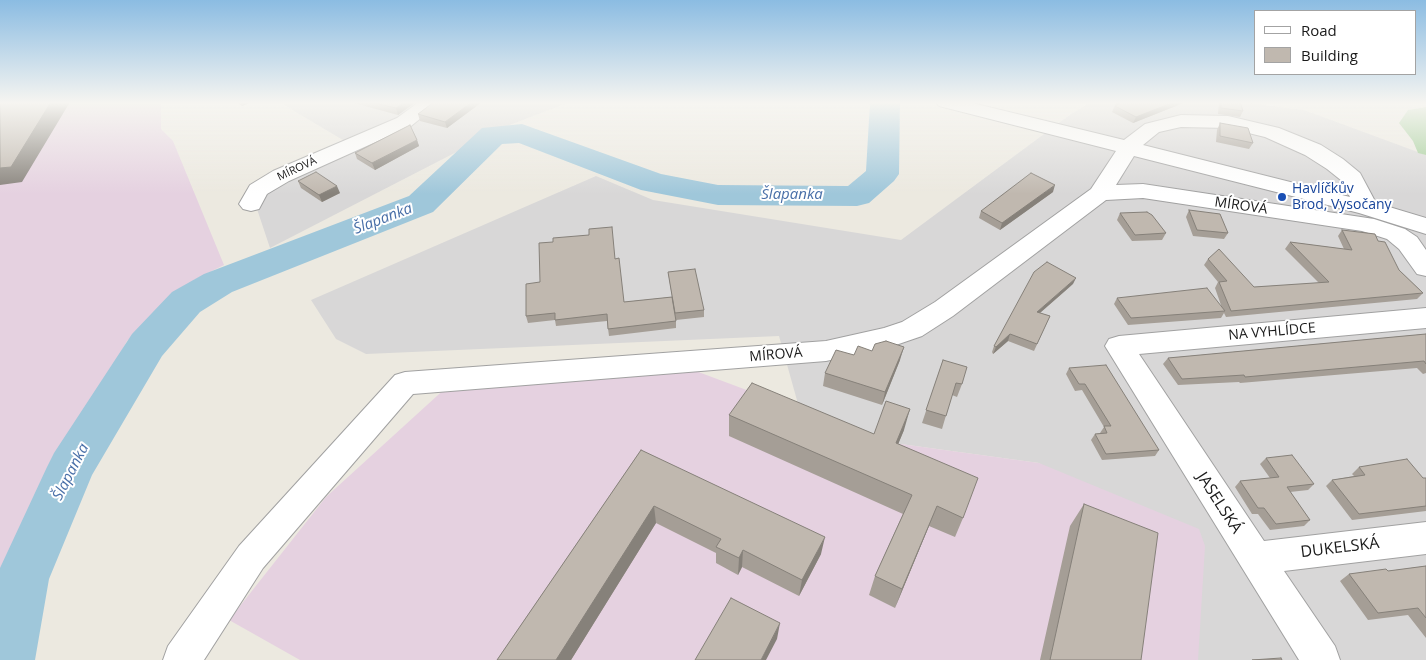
<!DOCTYPE html>
<meta charset="utf-8">
<style>
body{margin:0}
#map{position:relative;width:1426px;height:660px;overflow:hidden;background:#ece9e0;font-family:"Open Sans",sans-serif}
canvas{display:block}
.legend{position:absolute;left:1254px;top:10px;width:162px;height:65px;box-sizing:border-box;background:#fff;border:1px solid #a3a3a3;margin:0;padding:6px 9px;list-style:none;font-size:15px;color:#1a1a1a}
.legend li{display:flex;align-items:center;gap:10px;height:25px}
.legend b{width:25px;border:1px solid #a3a3a3}
</style>
<div id="map">
<canvas width="1426" height="660"></canvas>
<ul class="legend">
<li><b style="height:6px;background:#fff"></b>Road</li>
<li><b style="height:14px;background:#c0b8af"></b>Building</li>
</ul>
</div>
<script>
const context = document.querySelector('canvas').getContext('2d');
context.lineJoin = 'round';
function paint(path, color) { context.fillStyle = color; context.fill(path, 'evenodd'); }
const poly = rows => new Path2D(rows.map(r => 'M' + r).join(''));
function strokePath(path, color, width, dash) { context.strokeStyle = color; context.lineWidth = width; context.lineCap = dash ? 'butt' : 'round'; context.setLineDash(dash || []); context.stroke(path); }
function label(font, color, halo, rows, align = 'center') {
  context.font = font + ' "Open Sans",sans-serif'; context.lineWidth = 4; context.setLineDash([]); context.textBaseline = 'middle'; context.strokeStyle = halo; context.fillStyle = color; for (const [text, x, y, turn = 0] of rows) {
    context.save(); context.translate(x, y); context.rotate((+turn || 0) * Math.PI / 180); context.textAlign = isNaN(turn) ? turn : align; if (halo) context.strokeText(text, 0, 0); context.fillText(text, 0, 0); context.restore();
  }
}
paint(poly([
 [279,102,570,102,507,126,270,248,257,209,273,187,358,149],
 [1091,102,1243,102,1304,110,1426,155,1426,660,1193,660,1039,463,886,442,800,411,779,336,366,354,336,339,311,300,596,176,653,200,901,240,1071,114]
]), '#d8d7d7');
paint(poly([
 [0,102,161,102,161,129,173,141,224,265,194,280,127,341,2,575,0,584],
 [693,370,886,442,1039,463,1199,529,1205,546,1198,660,300,660,229,620,326,497,449,385]
]), '#e5d1e0');
paint(poly([
 [1426,107,1426,155,1418,153,1413,141,1399,123,1408,110]
]), '#9fcc94');
paint(poly([
 [870,102,900,102,899,174,894,181,869,203,857,206,718,205,641,190,519,143,502,144,433,212,232,292,200,312,162,356,92,475,49,579,35,660,0,660,0,568,47,467,54,453,132,334,172,292,204,274,409,196,482,128,522,124,661,174,718,185,848,186,866,171,870,102]
]), '#9fc7da');
const minor = poly([
 [419,102,441,102,411,126,289,181,267,194,259,209,251,211,243,209,239,204,250,185,273,171,397,118,419,102],
 [936,102,968,102,1124,140,1145,124,1181,115,1228,116,1279,128,1321,145,1343,159,1360,173,1376,203,1426,218,1426,234,1359,213,1134,156,1116,185,1143,184,1374,219,1405,229,1417,237,1426,250,1426,276,1417,274,1399,249,1387,239,1362,231,1143,198,1106,200,953,316,922,336,890,347,826,361,413,394,263,568,204,660,163,660,168,646,239,546,395,375,405,372,826,341,884,328,902,322,935,302,1091,189,1116,151,939,106,936,102],
 [1181,127,1228,128,1265,137,1305,155,1327,169,1342,181,1350,197,1143,145,1159,132,1181,127],
 [1426,308,1426,328,1139,354,1264,541,1426,522,1426,554,1284,571,1335,646,1340,660,1299,660,1105,346,1109,339,1119,336,1426,308]
]);
strokePath(minor, '#a1a1a1', 2);
paint(minor, '#fff');
paint(poly([
 [236,102,252,102,242,106],
 [350,102,416,102,398,115],
 [482,102,447,128,420,121,418,114],
 [1186,102,1133,123,1112,112,1116,103],
 [1219,102,1240,102,1243,111,1240,117,1218,114],
 [1220,123,1253,143,1249,149,1216,142,1217,130],
 [417,140,419,146,375,170,357,159,355,153],
 [298,181,340,193,322,202,301,188],
 [1053,192,1000,230,979,218,981,211],
 [1189,210,1228,233,1224,239,1193,236,1186,217],
 [1120,213,1166,233,1162,240,1132,241,1117,220],
 [1342,230,1378,241,1399,270,1423,293,1417,299,1226,317,1224,313,1221,318,1128,325,1114,304,1117,298,1222,308,1215,288,1218,282,1204,265,1208,259,1254,287,1319,283,1285,249,1290,242,1344,249,1338,236],
 [615,259,624,302,672,297,668,272,704,310,704,317,676,320,676,328,609,336,607,321,556,326,555,320,528,323,526,316,540,282],
 [1073,284,1040,313,1050,316,1034,351,1008,341,993,354,992,352,994,346],
 [1426,334,1426,373,1423,374,1417,368,1240,383,1239,382,1178,385,1163,364,1168,358],
 [854,355,900,360,882,405,823,386,825,373],
 [943,360,962,384,957,397,952,395,942,429,922,423],
 [1069,368,1159,450,1155,456,1102,460,1091,440,1095,434,1100,433,1104,427,1082,390,1075,391,1066,374],
 [729,415,874,434,904,430,898,444,963,518,955,537,929,526,895,608,869,595,875,576,903,514,729,436],
 [641,450,821,554,799,596,742,567,738,575,716,563,716,553,656,523,571,660,497,660],
 [1266,458,1314,484,1308,490,1290,492,1310,520,1304,526,1270,530,1258,514,1252,514,1235,487,1240,481,1270,478,1260,464],
 [1359,467,1423,478,1426,478,1426,511,1352,520,1326,486,1332,480,1354,476,1352,474],
 [1084,504,1141,660,1040,660,1070,526],
 [1426,566,1426,638,1408,615,1368,620,1340,581,1349,574,1388,571]
]), '#a59e96');
paint(poly([
 [51,102,70,102,22,182,0,185,0,168],
 [241,102,252,102,242,106],
 [405,102,416,102,398,115,396,108],
 [472,102,482,102,447,128,445,122],
 [1174,102,1186,102,1133,123,1136,117],
 [417,140,419,146,375,170,372,163],
 [1055,185,1053,192,1000,230,1002,223],
 [337,186,340,193,322,202,319,195],
 [1076,278,1073,284,1034,318,1037,312],
 [1010,334,1008,341,993,354,996,347],
 [904,347,900,360,882,405,885,392],
 [910,409,904,430,890,464,896,443],
 [654,506,656,523,571,660,556,660],
 [937,506,929,526,895,608,902,589],
 [825,537,821,554,799,596,802,580],
 [743,550,742,567,738,575,739,558],
 [780,623,777,639,766,660,761,660]
]), '#86817a');
const building = poly([
 [0,102,51,102,11,167,0,168,0,102],
 [370,102,405,102,396,108,370,102],
 [434,102,472,102,445,122,418,114,434,102],
 [1118,102,1174,102,1136,117,1115,106,1119,104,1116,103,1118,102],
 [1221,102,1240,102,1243,111,1221,108,1221,102],
 [1220,123,1248,128,1253,143,1220,136,1220,123],
 [410,125,417,140,372,163,355,153,410,125],
 [316,172,337,186,319,195,298,181,316,172],
 [1031,173,1055,185,1002,223,981,211,1031,173],
 [1189,210,1220,214,1228,233,1197,230,1189,210],
 [1147,212,1152,215,1166,233,1135,235,1120,213,1147,212],
 [612,227,615,259,619,258,624,302,672,297,676,321,608,329,607,314,555,320,555,313,526,316,526,284,540,282,539,243,553,242,553,238,589,235,589,229,612,227],
 [1342,230,1375,234,1378,241,1385,242,1399,270,1423,293,1231,311,1219,282,1227,281,1208,259,1219,249,1254,287,1329,282,1290,242,1352,250,1342,230],
 [1047,262,1076,278,1037,312,1050,316,1037,344,1010,334,996,347,994,346,1034,272,1047,262],
 [695,269,704,310,675,313,668,272,695,269],
 [1207,288,1225,311,1131,318,1117,298,1207,288],
 [1426,334,1426,364,1424,361,1245,377,1244,375,1182,379,1168,358,1426,334],
 [886,341,904,347,885,392,825,373,836,350,854,355,858,346,872,351,875,344,886,341],
 [943,360,967,367,962,384,956,383,946,416,926,410,943,360],
 [1106,365,1159,450,1106,454,1095,434,1107,433,1104,426,1111,426,1085,384,1079,384,1069,368,1106,365],
 [752,383,874,434,886,401,910,409,896,443,978,478,963,518,937,506,902,589,875,576,912,495,729,415,752,383],
 [641,450,825,537,802,580,743,550,739,558,716,547,721,539,654,506,556,660,497,660,641,450],
 [1292,455,1314,484,1287,487,1310,520,1276,524,1264,508,1258,508,1240,481,1279,477,1266,458,1292,455],
 [1407,459,1423,478,1426,478,1426,506,1359,514,1332,480,1365,475,1359,467,1407,459],
 [1084,504,1158,533,1141,660,1050,660,1084,504],
 [1426,566,1426,618,1418,608,1378,613,1349,574,1386,569,1388,571,1426,566],
 [731,598,780,623,761,660,695,660,731,598],
 [1281,658,1282,660,1252,660,1281,658]
]);
paint(building, '#c0b8af');
strokePath(building, '#86817a', 1);
const sky = context.createLinearGradient(0, 0, 0, 194);
sky.addColorStop(0, '#8bbce2');
sky.addColorStop(0.53, '#f6f5f1');
sky.addColorStop(1, '#f6f5f100');
context.fillStyle = sky;
context.fillRect(0, 0, 1426, 194);
for (const [x, y, r, color] of [
 [1282,197,5,"#1a4fb4"]
]) { const dot = new Path2D(); dot.arc(x, y, r, 0, 2 * Math.PI); context.fillStyle = color; context.fill(dot); strokePath(dot, '#fff', 2); }
label('11px', '#1a1a1a', '#fff', [
 ["MÍROVÁ",297,169,-25]
]);
label('14px', '#164399', '#fff', [
 ["Havlíčkův",1292,189],
 ["Brod, Vysočany",1292,205]
], 'left');
label('14px', '#1a1a1a', '#fff', [
 ["MÍROVÁ",1241,206,8],
 ["NA VYHLÍDCE",1272,332,-5],
 ["MÍROVÁ",776,355,-5]
]);
label('italic 15px', '#496fa8', '#fff', [
 ["Šlapanka",792,195],
 ["Šlapanka",383,219,-21],
 ["Šlapanka",71,472,-63]
]);
label('16px', '#1a1a1a', '#fff', [
 ["JASELSKÁ",1219,503,57],
 ["DUKELSKÁ",1340,548,-7]
]);
</script>
